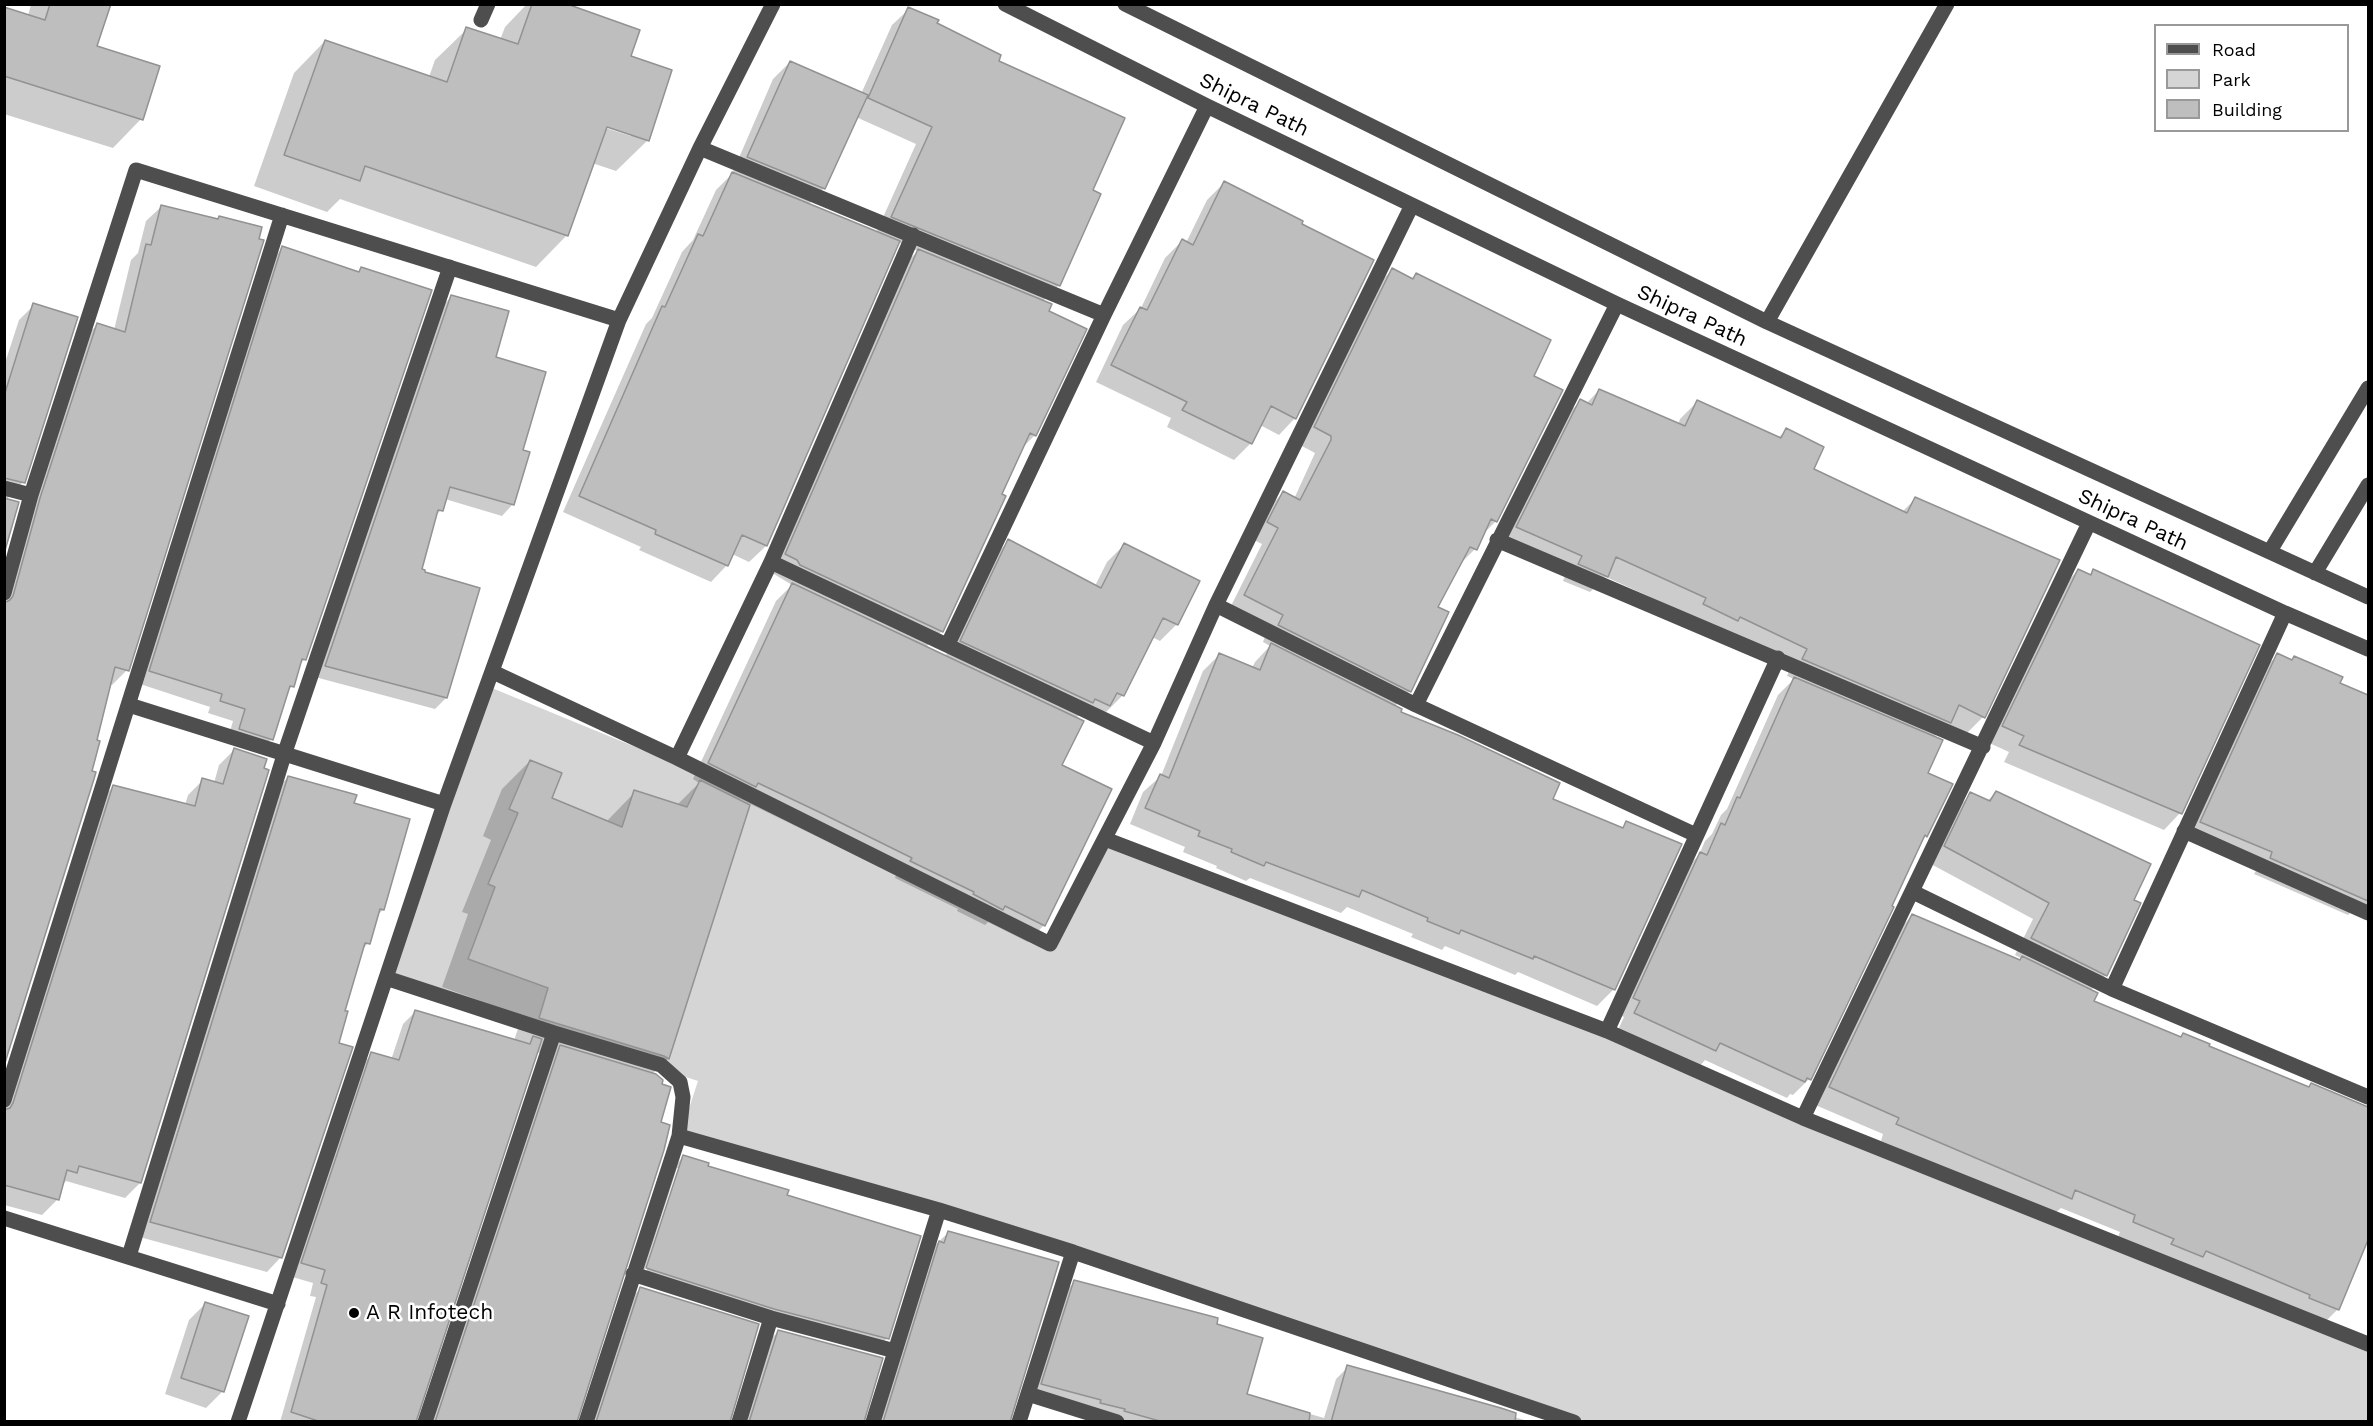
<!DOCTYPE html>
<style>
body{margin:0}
#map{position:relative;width:2373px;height:1426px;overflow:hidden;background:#fff;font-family:"Work Sans",sans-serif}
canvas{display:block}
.frame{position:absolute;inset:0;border:6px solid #000;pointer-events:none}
.legend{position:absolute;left:2154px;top:24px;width:195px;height:108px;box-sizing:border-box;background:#fff;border:2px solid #999;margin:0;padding:8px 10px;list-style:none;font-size:18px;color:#000}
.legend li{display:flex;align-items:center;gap:12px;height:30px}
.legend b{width:30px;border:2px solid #999}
</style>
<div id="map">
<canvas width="2373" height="1426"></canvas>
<div class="frame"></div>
<ul class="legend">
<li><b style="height:8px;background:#4e4e4e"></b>Road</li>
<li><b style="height:16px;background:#d5d5d5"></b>Park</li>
<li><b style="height:16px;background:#bebebe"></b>Building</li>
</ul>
</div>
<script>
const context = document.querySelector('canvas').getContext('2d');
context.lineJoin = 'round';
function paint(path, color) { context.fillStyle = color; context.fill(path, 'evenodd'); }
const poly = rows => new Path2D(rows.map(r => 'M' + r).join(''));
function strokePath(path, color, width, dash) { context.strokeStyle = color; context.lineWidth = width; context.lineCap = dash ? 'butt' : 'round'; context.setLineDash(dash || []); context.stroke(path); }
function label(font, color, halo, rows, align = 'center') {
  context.font = font + ' "Work Sans",sans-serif'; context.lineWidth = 5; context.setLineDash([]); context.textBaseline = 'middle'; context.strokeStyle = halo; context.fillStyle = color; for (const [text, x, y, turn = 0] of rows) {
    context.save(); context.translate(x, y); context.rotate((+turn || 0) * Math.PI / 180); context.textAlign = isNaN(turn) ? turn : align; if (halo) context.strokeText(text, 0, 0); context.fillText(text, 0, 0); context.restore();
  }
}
paint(poly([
 [487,686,650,753,1050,944,1105,839,1607,1031,2368,1344,2368,1421,1571,1421,682,1130,698,1081,386,978]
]), '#d5d5d5');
paint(poly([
 [31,4,109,4,96,47,141,119,113,148,4,114,4,9,28,16],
 [527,4,562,4,629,57,648,140,616,171,592,163,567,235,536,267,340,199,327,212,254,186,294,73,325,41,429,77,435,60,467,29,500,40,505,27],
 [600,123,631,133,631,136,599,126],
 [909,9,997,61,1091,191,1059,285,1042,302,1047,311,1035,435,1022,448,1000,494,1004,496,941,632,926,647,945,657,992,558,1009,541,1095,586,1107,562,1124,545,1177,624,1160,641,1152,637,1123,695,1106,712,1103,711,1092,722,1079,715,1076,718,1060,766,1044,925,1028,942,988,922,985,925,957,911,958,909,895,878,896,875,740,799,739,801,749,806,668,1059,652,1074,575,1422,428,1422,551,1057,536,1052,414,1422,280,1422,316,1297,310,1296,313,1283,289,1276,359,1067,372,1054,391,1060,403,1024,415,1012,514,1041,522,1016,442,987,468,914,462,912,491,840,483,836,502,789,530,761,550,799,606,822,635,792,677,805,699,783,693,779,776,601,792,585,769,571,901,267,918,251,898,242,766,546,749,562,732,554,727,565,711,582,639,550,641,547,563,512,646,324,652,318,682,252,693,240,716,190,732,174,773,79,790,62,861,94,892,25],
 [856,117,916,144,876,233,808,205,824,188],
 [1224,183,1295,418,1279,435,1260,425,1251,443,1234,460,1167,427,1171,418,1096,382,1123,325,1141,308,1165,258,1182,241,1186,243,1207,200],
 [162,206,217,220,219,218,127,670,112,685,109,684,4,1061,4,587,82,340,97,325,114,330,131,260,138,253,146,221],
 [283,248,357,273,361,269,305,659,299,665,292,686,287,691,271,739,259,752,227,742,233,721,208,713,210,707,137,683,270,261],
 [1392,270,1411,279,1416,274,1532,377,1496,521,1482,535,1475,549,1458,566,1436,608,1410,691,1394,707,1399,713,1551,800,1621,829,1627,823,1614,989,1597,1006,1518,972,1515,975,1445,946,1442,950,1411,937,1413,934,1347,907,1341,913,1250,878,1246,881,1216,868,1217,866,1183,852,1185,847,1130,824,1143,792,1161,776,1203,671,1219,655,1252,668,1255,662,1270,646,1263,642,1267,631,1228,612,1262,544,1252,539,1266,510,1283,493,1294,499,1315,453,1298,444,1375,287],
 [451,297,494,358,521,451,513,504,502,516,445,499,441,510,434,517,420,570,446,698,435,709,315,677,440,308],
 [34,305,23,482,6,500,4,549,4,366,19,320],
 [1599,390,1678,425,1680,419,1697,402,1778,438,1786,430,1812,470,1902,512,1915,499,1983,717,1967,733,1947,724,1933,738,1926,774,1926,836,1920,842,1809,1079,1793,1095,1790,1094,1787,1098,1705,1060,1699,1067,1618,1030,1624,1017,1618,1014,1684,870,1699,855,1705,841,1712,834,1721,815,1727,809,1778,695,1794,679,1787,676,1791,666,1690,615,1606,577,1590,592,1563,581,1566,573,1501,544,1564,417,1581,401,1586,404],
 [2078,570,2089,575,2093,571,2180,813,2164,830,2004,762,2009,752,1987,742,2062,587],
 [2278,655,2291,661,2294,658,2338,684,2368,696,2368,918,2352,911,2348,915,2254,874,2257,869,2184,838,2261,671],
 [234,750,140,1183,125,1198,66,1181,61,1186,58,1199,42,1215,4,1205,4,1101,99,801,114,786,185,805,188,795,203,780,214,783,219,765],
 [288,777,352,804,383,910,376,916,368,943,362,950,343,1012,281,1257,267,1272,136,1236,274,792],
 [1996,793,2132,900,2106,975,2090,991,2092,1001,2180,1038,2183,1034,2207,1047,2368,1113,2368,1239,2337,1310,2321,1326,2117,1239,2120,1232,2061,1208,2054,1214,1881,1141,1883,1134,1813,1104,1895,933,1912,916,2018,961,2021,958,2015,955,2033,919,1929,863,1954,811,1971,794,1987,801],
 [683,1157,785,1196,887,1338,876,1350,636,1279,672,1169],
 [677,1168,680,1168,645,1276,643,1275],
 [948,1233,1008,1422,876,1422,935,1245],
 [1075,1282,1215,1325,1245,1395,1324,1418,1336,1379,1348,1367,1531,1422,1113,1422,1030,1396,1062,1294],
 [641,1288,728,1422,589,1422,628,1301],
 [205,1304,223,1391,206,1408,165,1394,189,1320],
 [778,1332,863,1422,741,1422,765,1344]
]), '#0003');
const building = poly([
 [50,4,111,4,97,46,160,66,143,120,4,76,4,7,45,20,50,4],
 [532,4,567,4,640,30,631,56,672,70,649,141,607,127,568,236,365,166,360,181,284,155,325,40,447,82,466,27,518,44,532,4],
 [908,7,939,20,937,23,1001,55,999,61,1125,118,1093,190,1101,194,1060,286,891,217,932,127,868,98,908,7],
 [790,61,868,95,825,189,747,157,790,61],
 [732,172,900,241,767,546,742,535,728,566,655,534,656,530,579,496,662,306,665,307,698,234,703,236,732,172],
 [1224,181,1303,221,1302,224,1374,260,1296,419,1271,406,1252,444,1182,410,1187,402,1111,365,1140,307,1147,310,1182,239,1193,245,1224,181],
 [161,205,218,219,219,216,262,227,259,239,264,240,129,671,115,667,97,740,100,741,92,771,96,772,94,779,4,1066,4,603,10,600,13,596,40,498,97,323,125,332,146,244,151,245,161,205],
 [282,246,359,272,361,267,432,290,306,660,302,659,294,687,290,686,273,740,239,729,245,709,220,701,222,694,149,671,282,246],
 [918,249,1052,304,1049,311,1087,329,1036,436,1030,433,1002,494,1006,496,943,632,800,565,797,560,785,554,918,249],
 [1392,268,1413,279,1416,273,1551,340,1534,376,1563,390,1497,522,1491,519,1477,550,1470,547,1438,607,1449,612,1411,692,1278,625,1283,615,1244,595,1278,528,1267,522,1283,491,1300,500,1331,440,1331,436,1314,427,1392,268],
 [451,295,509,311,496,357,546,372,523,450,530,452,514,505,450,487,443,511,438,510,422,569,425,570,425,572,480,588,447,698,325,666,451,295],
 [33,303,78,317,25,483,4,478,4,396,33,303],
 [1599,389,1685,426,1697,400,1781,438,1786,428,1824,447,1814,469,1907,513,1915,497,2060,560,1985,718,1959,705,1951,723,1802,659,1807,649,1803,647,1740,617,1738,621,1703,604,1706,598,1616,557,1608,577,1578,564,1582,556,1516,527,1580,399,1592,405,1599,389],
 [4,498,19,502,4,554,4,498],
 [1008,539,1101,588,1124,543,1200,581,1178,625,1163,618,1124,696,1117,693,1110,706,1095,699,1093,703,960,641,1008,539],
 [2078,569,2091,575,2093,569,2260,645,2182,814,2019,745,2024,736,2002,726,2078,569],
 [792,583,1084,721,1062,765,1112,789,1045,926,1005,906,1003,910,973,894,974,892,910,861,912,858,819,812,758,783,756,787,708,763,792,583],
 [1271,643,1402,709,1401,712,1458,735,1560,783,1553,799,1623,828,1626,821,1682,844,1615,990,1534,956,1533,959,1461,930,1459,934,1427,921,1428,918,1362,890,1359,897,1266,862,1264,866,1231,852,1232,849,1198,836,1200,831,1145,808,1160,774,1169,778,1219,653,1260,670,1271,643],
 [2277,653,2292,660,2294,656,2343,677,2340,683,2368,695,2368,901,2270,858,2272,852,2200,822,2277,653],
 [1794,677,1943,740,1928,773,1953,784,1927,837,1925,835,1892,906,1894,907,1811,1080,1807,1078,1805,1082,1720,1043,1716,1051,1634,1013,1640,1001,1633,998,1700,852,1707,855,1721,823,1725,825,1737,797,1740,798,1794,677],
 [234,748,267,759,264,768,269,770,141,1183,79,1166,77,1173,67,1170,59,1200,4,1185,4,1110,10,1108,13,1103,113,785,195,806,202,778,223,784,234,748],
 [530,760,562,773,552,798,622,827,634,790,687,807,700,780,750,805,669,1059,664,1056,539,1018,548,988,468,959,495,887,488,884,518,813,509,809,530,760],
 [288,776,357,795,354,803,410,819,384,910,380,909,370,944,365,943,345,1011,348,1011,339,1043,353,1047,282,1258,150,1222,288,776],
 [1996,791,2151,864,2134,900,2141,903,2107,976,2031,938,2049,903,1944,846,1970,792,1990,801,1996,791],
 [1912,914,2020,960,2022,956,2098,993,2094,1001,2181,1037,2183,1033,2210,1044,2209,1046,2309,1087,2311,1083,2368,1107,2368,1240,2339,1310,2309,1298,2310,1295,2206,1251,2203,1257,2171,1244,2174,1239,2133,1222,2135,1215,2075,1190,2072,1199,1896,1124,1899,1118,1829,1087,1912,914],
 [415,1010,530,1044,533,1036,542,1039,416,1422,321,1422,291,1412,327,1285,321,1283,325,1270,301,1263,371,1052,399,1060,415,1010],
 [560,1045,656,1074,663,1080,662,1084,671,1087,661,1122,670,1125,664,1150,577,1422,435,1422,560,1045],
 [683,1155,709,1163,708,1166,789,1190,787,1195,921,1236,889,1339,774,1309,646,1268,683,1155],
 [948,1231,1059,1262,1010,1422,883,1422,939,1241,944,1243,948,1231],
 [1074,1280,1218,1318,1217,1324,1263,1338,1247,1394,1310,1413,1309,1422,1163,1422,1124,1411,1125,1409,1100,1403,1101,1400,1041,1384,1074,1280],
 [640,1287,759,1324,730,1422,596,1422,640,1287],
 [205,1302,249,1316,224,1392,181,1378,205,1302],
 [778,1330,883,1358,864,1422,749,1422,778,1330],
 [1347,1365,1501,1408,1516,1413,1515,1422,1331,1422,1347,1365]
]);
paint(building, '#bebebe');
strokePath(building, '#929292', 1.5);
strokePath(poly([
 [1005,4,1207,106,1617,304,2285,613,2368,649],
 [1125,4,1767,322,2368,597],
 [481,20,488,4],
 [700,148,1104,315],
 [913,235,771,562,1154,743],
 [1767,322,1947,4],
 [4,488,31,495,4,593],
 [31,495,136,170,619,320],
 [1497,540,1983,747],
 [2270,551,2368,388],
 [2315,573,2368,485],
 [1216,605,1416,705,1696,835],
 [948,644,1104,315,1207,106],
 [493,672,677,758,1050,944,1154,743,1216,605,1412,205],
 [129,705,444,804],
 [1416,705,1617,304],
 [677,758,771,562],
 [2184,831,2368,913],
 [1105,839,1607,1031,1803,1118,2368,1344],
 [1913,892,2112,989,2368,1097],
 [386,978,554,1033,661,1065,680,1082,683,1097,679,1136,939,1210,1073,1252,1574,1422],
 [2112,989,2285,613],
 [1607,1031,1778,658],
 [4,1100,282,215],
 [1803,1118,2089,523],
 [4,1218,278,1304],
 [129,1256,285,752,450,267],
 [633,1274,771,1318,895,1351],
 [1028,1394,1117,1422],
 [238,1422,444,804,619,320,700,148,773,4],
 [425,1422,554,1033],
 [586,1422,679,1136],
 [739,1422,771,1318],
 [873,1422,939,1210],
 [1019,1422,1073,1252]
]), '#4e4e4e', 15);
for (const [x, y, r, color] of [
 [354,1313,6,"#000"]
]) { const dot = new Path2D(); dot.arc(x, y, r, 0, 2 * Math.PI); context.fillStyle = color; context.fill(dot); strokePath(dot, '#fff', 2); }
label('21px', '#000', '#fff', [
 ["Shipra Path",1254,105,26],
 ["Shipra Path",1692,316,25],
 ["Shipra Path",2133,520,25]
]);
label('21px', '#000', '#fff', [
 ["A R Infotech",366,1313]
], 'left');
</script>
